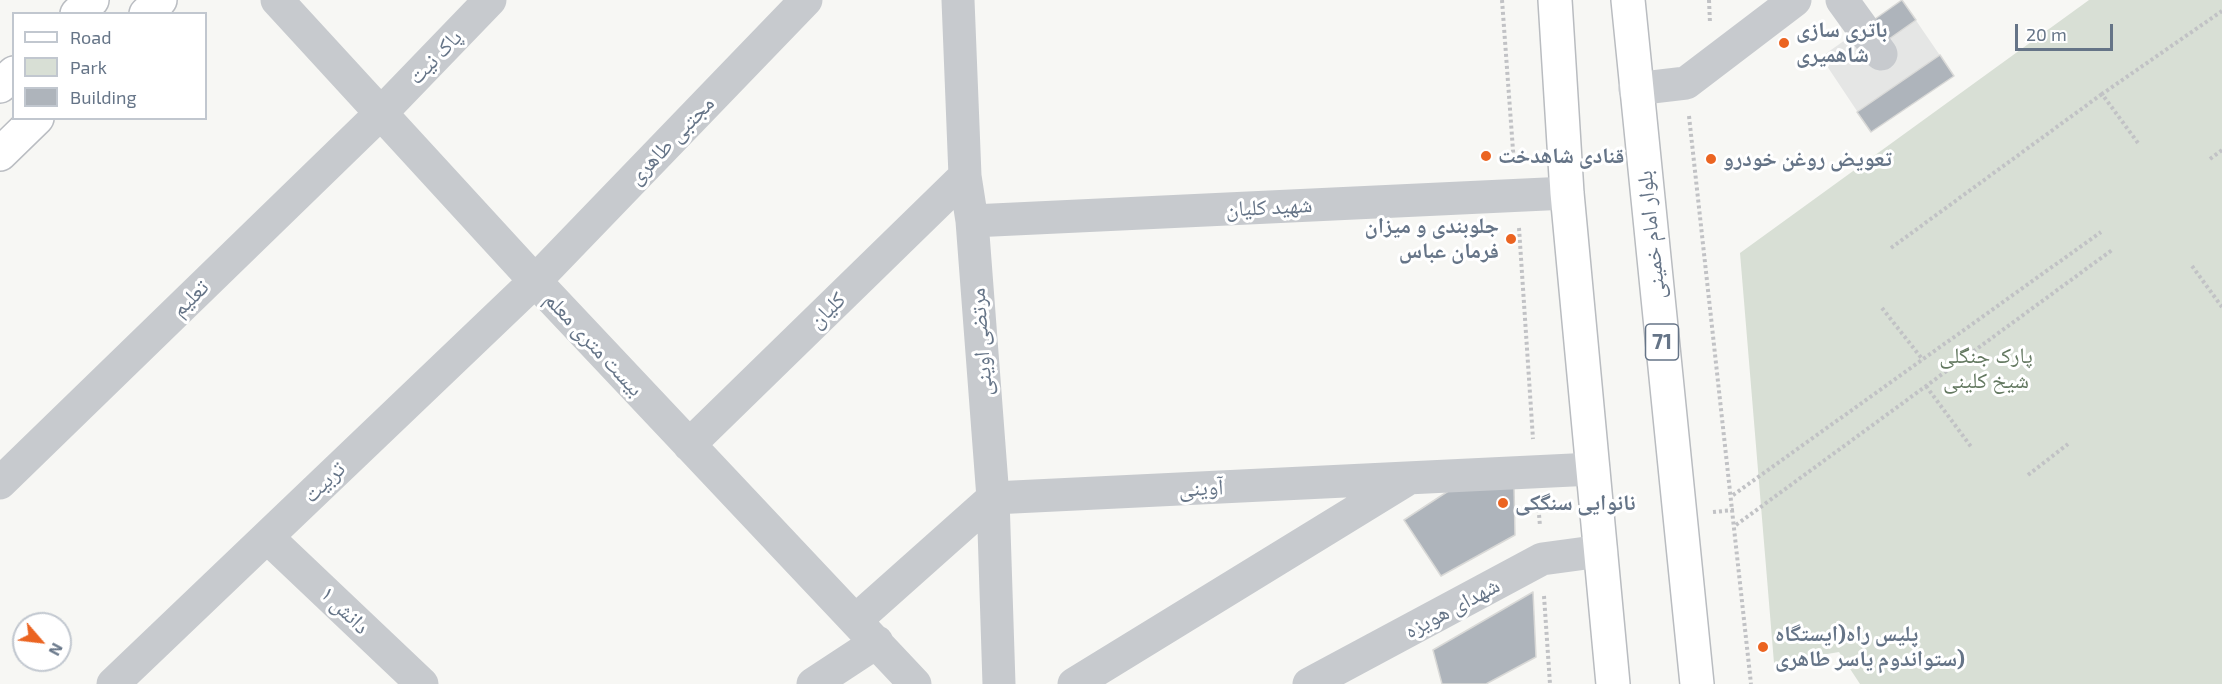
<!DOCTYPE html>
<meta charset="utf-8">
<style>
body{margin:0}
#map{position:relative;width:2222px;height:684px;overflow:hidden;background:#f7f7f4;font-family:"Exo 2",sans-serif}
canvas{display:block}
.legend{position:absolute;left:12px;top:12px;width:195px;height:108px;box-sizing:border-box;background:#fff;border:2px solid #c1c7cf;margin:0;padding:8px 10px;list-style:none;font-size:18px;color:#657487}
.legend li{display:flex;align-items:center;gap:12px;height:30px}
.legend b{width:30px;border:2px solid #c1c7cf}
.north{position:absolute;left:12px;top:612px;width:60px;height:60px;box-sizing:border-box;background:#fff;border:2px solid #c1c7cf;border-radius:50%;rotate:118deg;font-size:16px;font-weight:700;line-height:24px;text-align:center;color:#657487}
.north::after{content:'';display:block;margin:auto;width:21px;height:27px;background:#eb6421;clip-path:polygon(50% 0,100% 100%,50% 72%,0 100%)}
.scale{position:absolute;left:2015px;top:24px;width:98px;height:27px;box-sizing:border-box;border:3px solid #657487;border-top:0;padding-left:8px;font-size:18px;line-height:21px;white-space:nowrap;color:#657487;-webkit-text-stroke:4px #fff;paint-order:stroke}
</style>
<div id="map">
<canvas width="2222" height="684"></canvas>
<ul class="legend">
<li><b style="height:8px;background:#fff"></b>Road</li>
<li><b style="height:16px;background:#d8dfd5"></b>Park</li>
<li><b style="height:16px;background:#aeb4bb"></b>Building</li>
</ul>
<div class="north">N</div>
<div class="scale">20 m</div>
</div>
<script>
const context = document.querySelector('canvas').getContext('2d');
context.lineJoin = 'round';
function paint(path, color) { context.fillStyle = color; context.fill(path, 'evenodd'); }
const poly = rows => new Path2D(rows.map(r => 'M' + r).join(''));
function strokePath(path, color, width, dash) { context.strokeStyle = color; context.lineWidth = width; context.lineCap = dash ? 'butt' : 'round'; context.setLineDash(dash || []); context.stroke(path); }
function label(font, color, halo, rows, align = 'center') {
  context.font = font + ' "Exo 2","Noto Naskh Arabic",sans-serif'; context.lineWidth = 6; context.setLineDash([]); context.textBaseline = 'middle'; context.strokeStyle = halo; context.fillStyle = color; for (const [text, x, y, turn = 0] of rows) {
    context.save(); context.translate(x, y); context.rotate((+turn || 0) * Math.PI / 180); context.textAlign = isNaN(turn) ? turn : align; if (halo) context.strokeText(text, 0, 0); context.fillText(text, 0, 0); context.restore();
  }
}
paint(poly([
 [1902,0,1954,76,1871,132,1821,57]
]), '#e5e6e5');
paint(poly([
 [2089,0,2222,0,2222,684,1860,684,1839,652,1774,663,1740,253]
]), '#d8dfd5');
const building = poly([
 [1902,0,1916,20,1889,39,1875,19,1902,0],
 [1940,55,1954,76,1871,132,1857,112,1940,55],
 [1514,486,1515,535,1441,576,1404,520,1453,488,1514,486],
 [1533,592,1536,657,1486,684,1442,684,1433,650,1533,592]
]);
paint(building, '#aeb4bb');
strokePath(building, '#d9d9d7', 1.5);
const major = poly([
 [77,14,92,0],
 [146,14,160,0],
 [0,86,14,73],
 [0,154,37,118]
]);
const highway = poly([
 [1555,0,1567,193,1613,684],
 [1628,0,1697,684]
]);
strokePath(major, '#babdc2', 36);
strokePath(highway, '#b9bcc0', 36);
strokePath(poly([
 [1502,0,1514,164],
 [1709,0,1710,23],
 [1689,116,1751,684],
 [2138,143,2102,94,2222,11],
 [2210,159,2222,150],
 [1519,228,1533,439],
 [1891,248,2102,94],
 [2192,266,2222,307],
 [1882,308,1923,360],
 [1926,386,1972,448],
 [2028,475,2068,444],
 [1733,495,2101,232],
 [1538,503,1540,526],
 [1713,512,1734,510],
 [1736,525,2112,250],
 [1544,596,1550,684]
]), '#c1c2c5', 4, [3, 3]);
strokePath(poly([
 [277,0,535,281,915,684],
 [958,0,965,176,972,221,993,498,999,684],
 [1842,0,1881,54],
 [1635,89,1686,83,1795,0],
 [972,221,1567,193],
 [689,445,965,176],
 [0,483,381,113,490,0],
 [267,537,422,684],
 [856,620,993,498,1593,469],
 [113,684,535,281,806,0],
 [813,684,877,642],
 [1074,684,1408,479],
 [1309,684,1542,559,1601,551]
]), '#c7cace', 33);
strokePath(major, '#fff', 33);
strokePath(highway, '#fff', 33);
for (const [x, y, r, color] of [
 [1784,43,6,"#eb6421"],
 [1486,156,6,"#eb6421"],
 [1711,159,6,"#eb6421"],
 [1511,239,6,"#eb6421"],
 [1503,503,6,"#eb6421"],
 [1763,647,6,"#eb6421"]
]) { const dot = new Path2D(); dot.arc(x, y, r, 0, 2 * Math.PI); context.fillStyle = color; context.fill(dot); strokePath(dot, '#fff', 2); }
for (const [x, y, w] of [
 [1662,342,33]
]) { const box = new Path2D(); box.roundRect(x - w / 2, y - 18, w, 36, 4.5); context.fillStyle = '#fff'; context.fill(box); strokePath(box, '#657487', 1.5); }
label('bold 21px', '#657487', null, [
 ["71",1662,342]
]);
label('bold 22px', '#657487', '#fff', [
 ["باتری سازی",1796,30],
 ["شاهمیری",1796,55],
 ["قنادی شاهدخت",1498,156],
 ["تعویض روغن خودرو",1723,159],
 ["جلوبندی و میزان",1499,226,"right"],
 ["فرمان عباس",1499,251,"right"],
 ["نانوایی سنگکی",1515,503],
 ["پلیس راه(ایستگاه",1775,634],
 ["ستواندوم یاسر طاهری)",1775,659]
], 'left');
label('22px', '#657487', '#fff', [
 ["پاک نیت",435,57,-46],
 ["مجتبی طاهری",671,140,-46],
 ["شهید کلیان",1269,207,-3],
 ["بلوار امام خمینی",1651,235,-96],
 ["تعلیم",190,298,-44],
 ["کلیان",827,310,-44],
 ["مرتضی اوینی",981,342,-94],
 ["بیست متری معلم",594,344,47],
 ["تربیت",324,482,-44],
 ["آوینی",1201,488,-3],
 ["شهدای هویزه",1452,608,-28],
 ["دانش ۱",345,610,44]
]);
label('22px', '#637860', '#fff', [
 ["پارک جنگلی",1986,356],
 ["شیخ کلینی",1986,381]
]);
</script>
